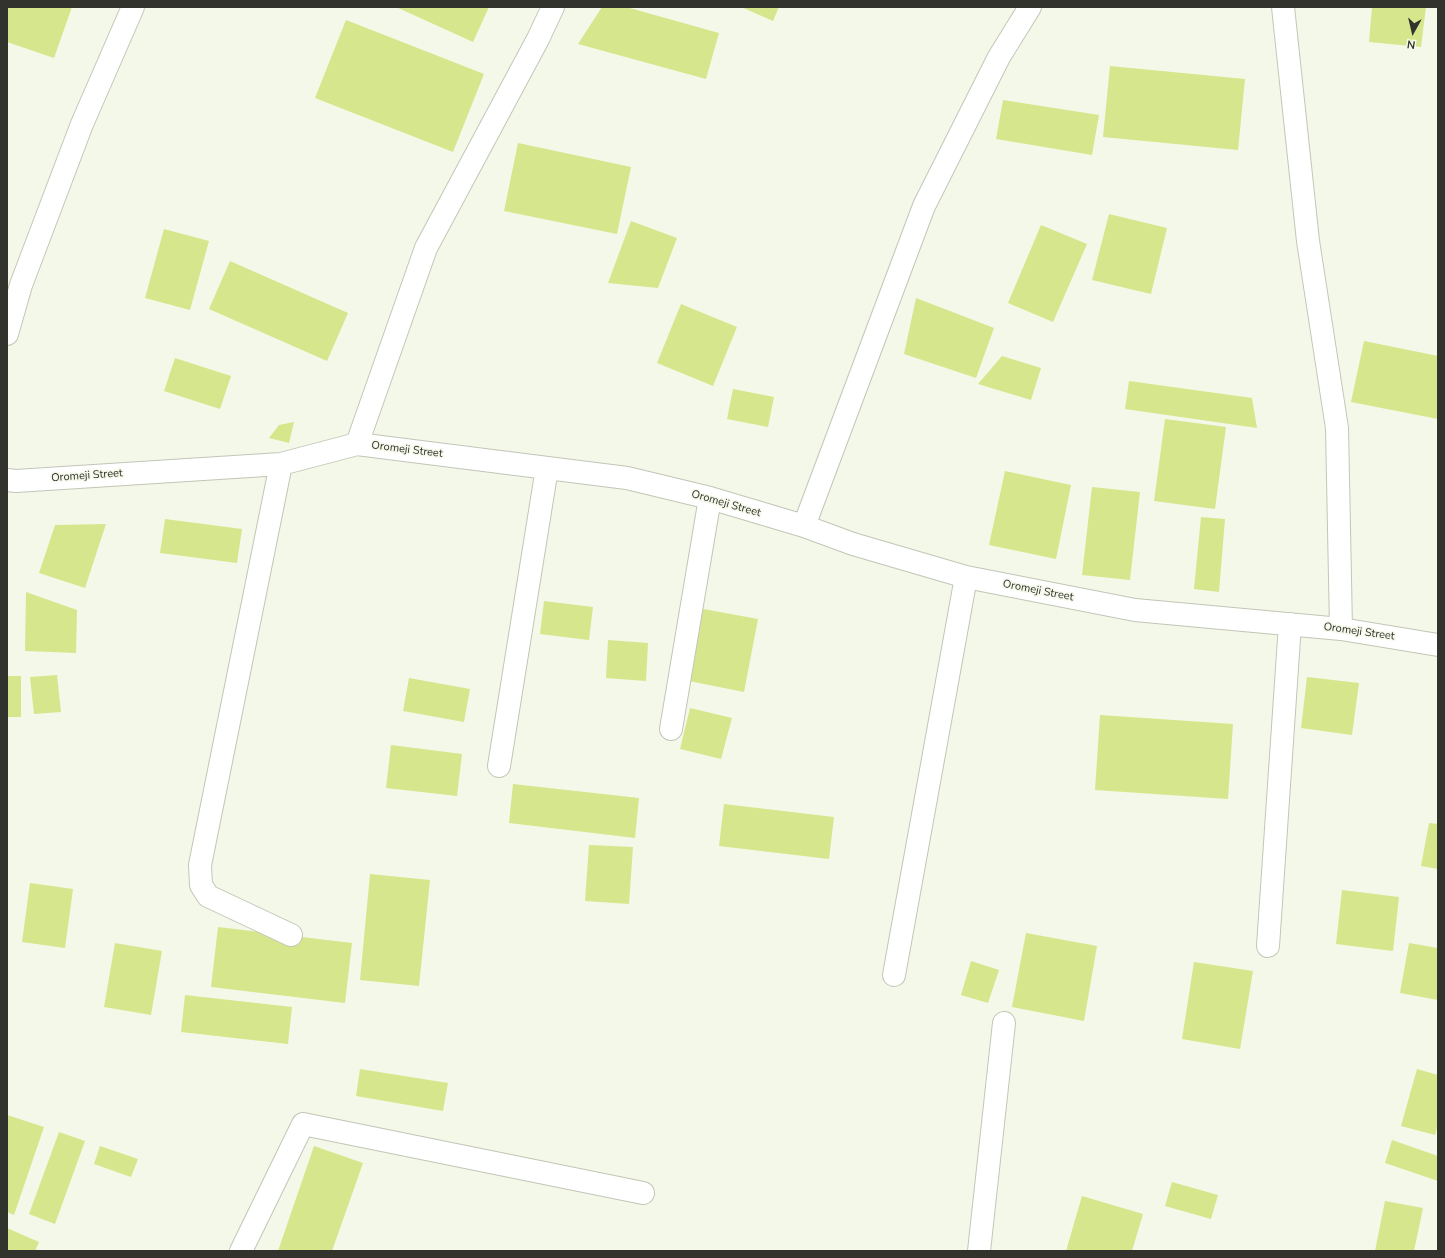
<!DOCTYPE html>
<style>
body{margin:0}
#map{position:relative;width:1445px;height:1258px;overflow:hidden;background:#f4f8e8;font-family:"Nunito Sans",sans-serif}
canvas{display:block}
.frame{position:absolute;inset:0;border:8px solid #32332d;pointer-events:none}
.north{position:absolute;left:1393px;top:12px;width:40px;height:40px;-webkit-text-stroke:3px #f4f8e8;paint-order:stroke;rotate:188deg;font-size:11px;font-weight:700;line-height:16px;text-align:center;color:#32332d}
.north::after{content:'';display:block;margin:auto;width:14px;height:18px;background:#32332d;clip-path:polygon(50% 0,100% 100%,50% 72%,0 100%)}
</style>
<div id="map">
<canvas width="1445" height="1258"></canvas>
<div class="frame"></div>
<div class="north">N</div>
</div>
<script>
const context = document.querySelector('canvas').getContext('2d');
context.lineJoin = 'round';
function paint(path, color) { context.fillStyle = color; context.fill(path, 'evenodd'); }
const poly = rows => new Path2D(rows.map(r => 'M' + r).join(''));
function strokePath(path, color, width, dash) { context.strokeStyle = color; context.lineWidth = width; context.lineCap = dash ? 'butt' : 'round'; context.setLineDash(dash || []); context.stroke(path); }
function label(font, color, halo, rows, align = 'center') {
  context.font = font + ' "Nunito Sans",sans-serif'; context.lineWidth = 3; context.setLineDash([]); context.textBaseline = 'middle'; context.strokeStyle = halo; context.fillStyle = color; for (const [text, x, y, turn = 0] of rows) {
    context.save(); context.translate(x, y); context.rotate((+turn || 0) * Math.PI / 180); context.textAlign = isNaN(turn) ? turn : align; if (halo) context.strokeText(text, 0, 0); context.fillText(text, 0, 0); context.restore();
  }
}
paint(poly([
 [7,7,72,7,54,58,7,42],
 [396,7,489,7,473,42],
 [602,7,626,7,719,33,706,79,578,44],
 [741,7,779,7,773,21],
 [1372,7,1426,7,1421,47,1369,42],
 [346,20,484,74,453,152,315,98],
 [1110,66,1245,79,1238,150,1103,137],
 [1003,100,1099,115,1092,155,996,139],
 [518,143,631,167,617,234,504,211],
 [1109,214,1167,228,1151,294,1092,280],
 [631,221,677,238,658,288,608,283],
 [1041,225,1087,244,1053,322,1008,303],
 [164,229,209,241,190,310,145,298],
 [230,261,348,313,327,361,209,309],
 [916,298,994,328,976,378,904,354],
 [681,304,737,327,713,386,657,363],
 [1364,341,1438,356,1438,419,1351,402],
 [1002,356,1041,368,1031,400,978,384],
 [175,358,231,376,220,409,164,391],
 [1129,381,1252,398,1257,428,1125,409],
 [733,389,774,397,768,427,727,419],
 [1165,419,1226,427,1215,509,1154,501],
 [294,422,289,443,269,438,279,425],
 [1005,471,1071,485,1056,559,989,545],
 [1092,487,1140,492,1130,580,1082,575],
 [1201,517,1225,519,1219,592,1194,589],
 [165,519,242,529,237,563,160,553],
 [106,524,85,588,39,573,55,525],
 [26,592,77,610,76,653,25,651],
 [544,601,593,607,589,640,540,634],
 [698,608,758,619,744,692,684,680],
 [608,640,648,643,646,681,606,678],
 [57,675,61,712,34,714,30,677],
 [7,676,21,676,21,717,7,717],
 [1307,677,1359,683,1352,735,1301,728],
 [409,678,470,689,464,722,403,711],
 [690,708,732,718,721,759,680,749],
 [1100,715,1233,724,1228,799,1095,790],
 [391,745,462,754,457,796,386,788],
 [513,784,639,798,635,838,509,823],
 [724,804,834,817,829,859,719,846],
 [1429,823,1438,824,1438,869,1421,866],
 [589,845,633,847,629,904,585,901],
 [370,874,430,880,419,986,360,980],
 [30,883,73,889,65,948,22,942],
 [1342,890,1399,897,1393,951,1336,944],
 [218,927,352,943,345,1003,211,987],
 [1026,933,1097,946,1084,1021,1012,1007],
 [115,943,162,951,151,1015,104,1007],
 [1409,943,1438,948,1438,1000,1400,993],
 [971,961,999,970,988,1003,961,995],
 [1194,962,1253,971,1240,1049,1182,1039],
 [185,995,292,1007,288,1044,181,1032],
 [360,1069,448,1083,443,1111,356,1096],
 [1417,1069,1438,1075,1438,1125,1435,1135,1401,1126],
 [7,1115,44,1127,14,1215,7,1212],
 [59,1132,85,1141,55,1224,29,1214],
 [1392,1140,1438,1156,1438,1181,1385,1163],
 [100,1146,138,1159,131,1177,94,1164],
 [314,1146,363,1163,332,1251,278,1251],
 [1172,1182,1218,1195,1211,1219,1165,1206],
 [1082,1196,1143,1214,1132,1251,1066,1251],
 [1385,1201,1423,1208,1414,1251,1375,1251],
 [7,1228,39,1242,35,1251,7,1251]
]), '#d6e68c');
const minor = poly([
 [1283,7,1308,241,1337,428,1341,629],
 [7,334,21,285,82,124,133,7],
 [357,444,426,248,538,39,553,7],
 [281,464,200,865,201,885,208,896,291,935],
 [7,480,16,481,281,464,357,444,627,478,710,498,804,526,853,544,966,577,1135,610,1341,629,1438,645],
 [804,526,924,206,999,57,1030,7],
 [671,729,710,498],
 [499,766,547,468],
 [1268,946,1290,624],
 [894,975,966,577],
 [241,1251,303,1124,643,1193],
 [979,1251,1004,1023]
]);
strokePath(minor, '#c2c6b7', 24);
strokePath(minor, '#fff', 22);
label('11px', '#32332d', '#f4f8e8', [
 ["Oromeji Street",407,450,7],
 ["Oromeji Street",87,476,-4],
 ["Oromeji Street",726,504,16],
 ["Oromeji Street",1038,591,11],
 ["Oromeji Street",1359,632,8]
]);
</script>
